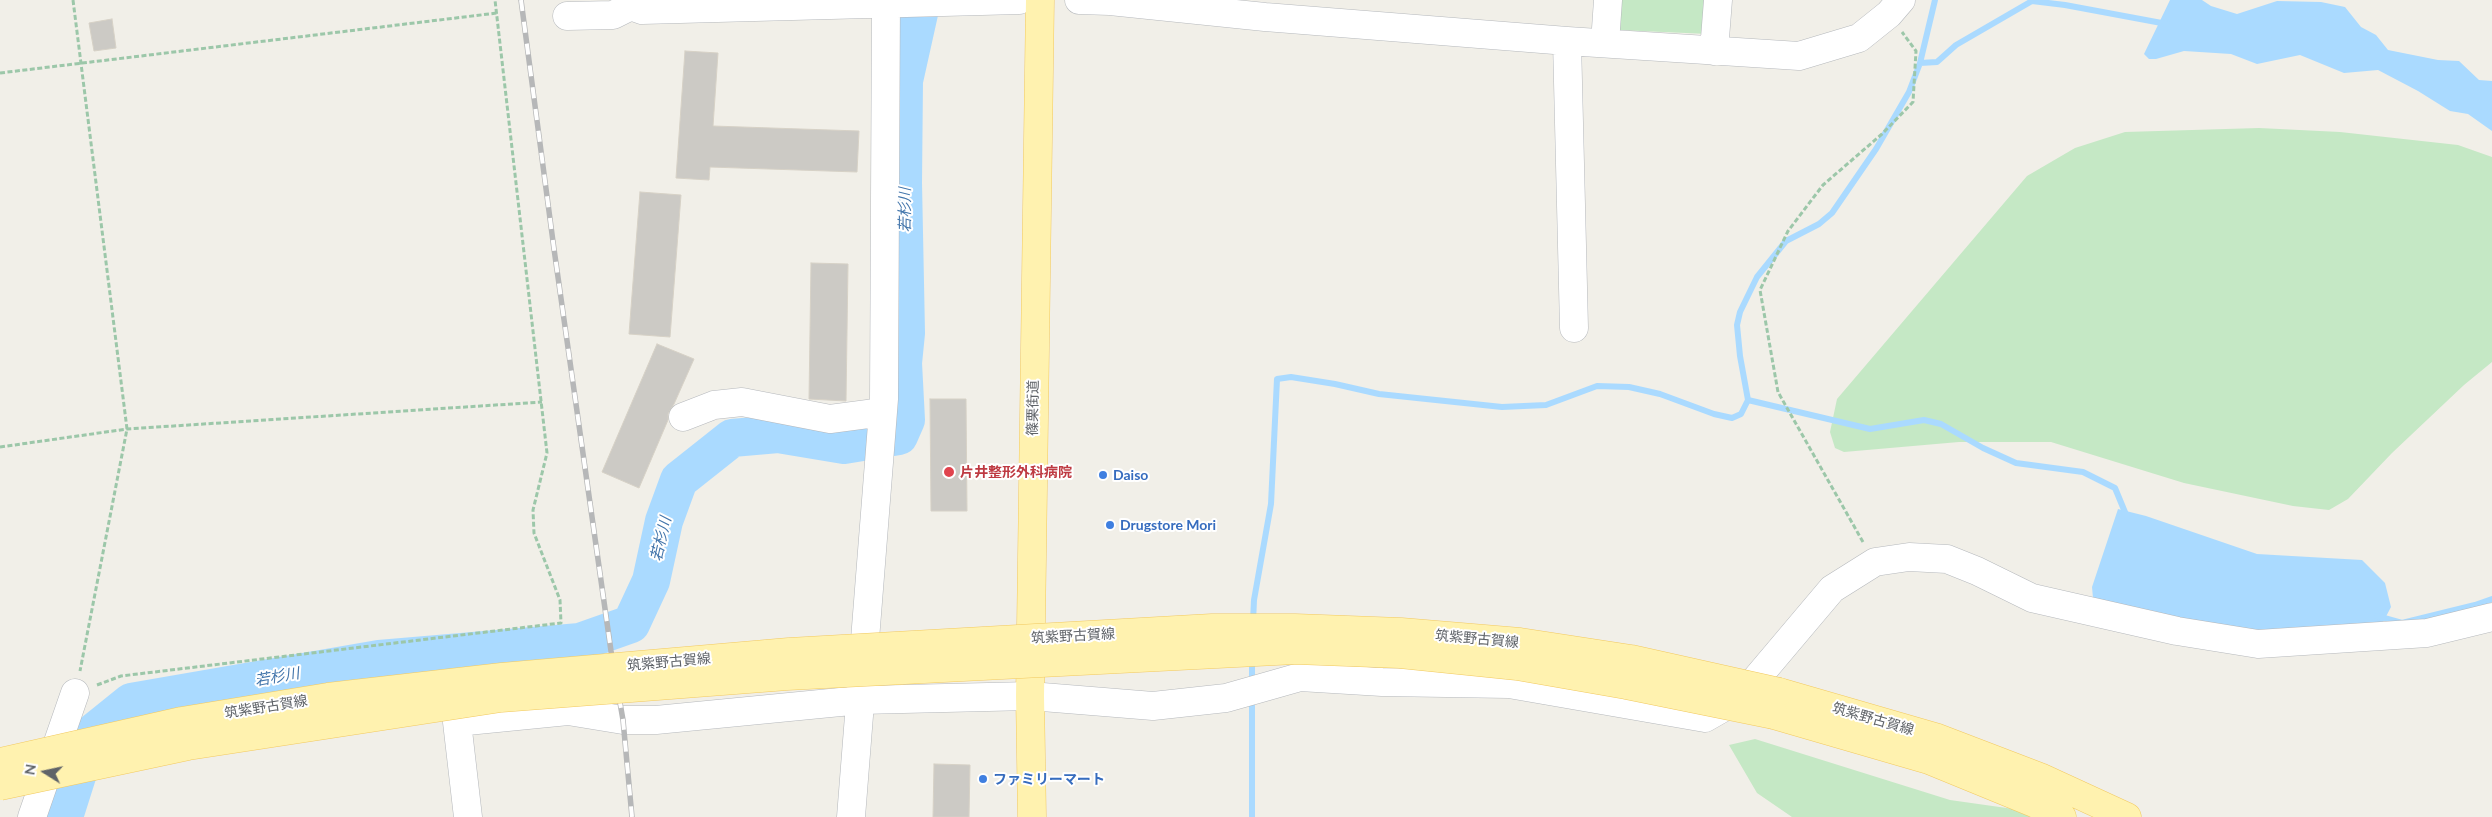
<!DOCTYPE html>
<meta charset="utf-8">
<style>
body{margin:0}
#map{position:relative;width:2492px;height:817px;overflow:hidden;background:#f1efe8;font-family:Lato,sans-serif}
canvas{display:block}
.north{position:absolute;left:20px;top:747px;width:50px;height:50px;-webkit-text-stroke:4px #fff;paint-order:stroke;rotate:280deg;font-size:14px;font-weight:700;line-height:20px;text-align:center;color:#5f6368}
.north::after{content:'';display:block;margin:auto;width:18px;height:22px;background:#5f6368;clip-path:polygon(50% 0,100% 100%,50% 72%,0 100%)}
</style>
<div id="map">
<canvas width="2492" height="817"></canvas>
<div class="north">N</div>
</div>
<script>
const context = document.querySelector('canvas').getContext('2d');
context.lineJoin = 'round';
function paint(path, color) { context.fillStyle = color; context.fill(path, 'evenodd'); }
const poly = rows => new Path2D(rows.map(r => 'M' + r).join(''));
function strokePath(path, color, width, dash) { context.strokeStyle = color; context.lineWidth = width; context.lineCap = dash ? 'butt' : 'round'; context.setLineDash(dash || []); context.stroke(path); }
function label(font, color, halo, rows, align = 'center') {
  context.font = font + ' Lato,"Noto Sans JP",sans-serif'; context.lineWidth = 4; context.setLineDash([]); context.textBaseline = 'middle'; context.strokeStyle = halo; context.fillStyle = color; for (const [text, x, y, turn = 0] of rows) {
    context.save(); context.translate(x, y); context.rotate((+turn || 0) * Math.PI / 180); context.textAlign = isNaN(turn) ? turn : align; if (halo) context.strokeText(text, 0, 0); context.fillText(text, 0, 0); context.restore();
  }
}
paint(poly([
 [1620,0,1710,0,1708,34,1619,30],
 [2259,128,2340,132,2458,145,2492,157,2492,362,2464,385,2392,453,2348,499,2329,510,2293,506,2184,483,2051,442,1959,442,1844,452,1835,448,1830,432,1837,399,2027,176,2075,148,2125,132],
 [1755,739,1950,800,2049,814,2054,817,1792,817,1757,793,1729,745]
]), '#c5e8c5');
paint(poly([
 [2170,0,2202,0,2211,6,2237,14,2277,1,2321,2,2345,7,2361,27,2376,35,2388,50,2438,60,2459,61,2479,80,2492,81,2492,131,2468,114,2450,111,2418,91,2378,70,2344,73,2300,55,2257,64,2231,54,2184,51,2156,59,2149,59,2144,54],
 [2118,509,2146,516,2257,554,2362,560,2385,583,2391,607,2381,626,2270,636,2094,609,2092,587]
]), '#aadaff');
strokePath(poly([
 [1920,63,1935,0],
 [1748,400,1870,429,1924,420,1941,424,1983,448,2016,463,2083,472,2115,488,2127,517],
 [2377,616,2402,623,2475,605,2492,599],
 [1253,622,1254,600,1271,504,1277,379,1291,377,1335,384,1379,394,1502,407,1546,405,1597,386,1629,387,1660,394,1714,414,1732,418,1741,414,1748,400,1740,356,1737,325,1740,312,1757,277,1786,241,1819,224,1832,213,1876,149,1909,92,1920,63,1937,62,1956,45,2032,1,2065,5,2167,24],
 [1252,684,1252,659],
 [1252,697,1252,817]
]), '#aadaff', 6);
strokePath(poly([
 [64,817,90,735,131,702,379,659,580,642,631,624,651,581,664,521,679,480,732,438,778,434,844,445,899,436,906,420,903,363,906,333,903,183,904,81,922,0]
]), '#aadaff', 38);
const building = poly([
 [112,19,116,48,94,51,89,23,112,19],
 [685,51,718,53,713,126,859,131,857,172,710,167,709,180,676,178,685,51],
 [640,192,681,195,670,337,629,334,640,192],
 [811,263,848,264,846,401,809,399,811,263],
 [657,344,694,359,674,404,668,414,668,420,639,488,602,472,657,344],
 [930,399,966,399,967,511,931,511,930,399],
 [934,764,970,765,969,817,933,817,934,764]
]);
paint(building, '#cccac5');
strokePath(building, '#d6d1c6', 1);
const minor = poly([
 [1079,0,1110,1,1265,17,1567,41,1799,56,1859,38,1889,14,1901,0],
 [567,16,613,15,631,6,642,10,1019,0],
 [1567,41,1574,328],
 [1605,43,1608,0],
 [1714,51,1718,0],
 [683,417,714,405,742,402,830,419,883,412],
 [32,817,75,693],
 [468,817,457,722,568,711,623,720,656,720,861,700,1030,696,1153,706,1226,698,1300,677,1382,682,1509,684,1705,718,1740,698,1832,589,1875,562,1909,557,1947,559,1977,571,2032,598,2177,631,2258,644,2427,633,2492,617],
 [851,817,884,399,886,0]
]);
const major = poly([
 [1779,692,1938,738,2040,777,2127,817],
 [1774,715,1929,760,2034,803,2062,817],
 [1032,817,1030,696,1040,0]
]);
strokePath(minor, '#b5b8bc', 29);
strokePath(major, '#f2c960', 29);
strokePath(poly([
 [73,0,127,429,80,671],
 [0,73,497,13],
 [0,447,127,429,542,402],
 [1863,542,1778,392,1760,290,1788,231,1823,185,1882,134,1913,102,1916,51,1902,32],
 [97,685,121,676,561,623,560,600,534,533,533,510,547,453,495,0]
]), '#9cc7a9', 3, [5, 2.5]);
strokePath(minor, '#fff', 28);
strokePath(major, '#fff2af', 28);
const rail = poly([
 [521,0,554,249,611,651,623,720,632,817]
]);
strokePath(rail, '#b6b7b8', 5.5);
strokePath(rail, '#fff', 4, [11]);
const majorBridge = poly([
 [0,762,182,721,328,697,502,677,789,652,1212,628,1295,628,1401,632,1520,642,1631,659,1779,692],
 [0,786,188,746,501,698,787,676,1295,650,1400,654,1517,666,1626,685,1774,715]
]);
strokePath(majorBridge, '#f2c960', 29, []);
strokePath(majorBridge, '#fff2af', 28);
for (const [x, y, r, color] of [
 [949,472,6,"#e0444e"],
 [1103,475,5,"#3f7fe0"],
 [1110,525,5,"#3f7fe0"],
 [983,779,5,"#3f7fe0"]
]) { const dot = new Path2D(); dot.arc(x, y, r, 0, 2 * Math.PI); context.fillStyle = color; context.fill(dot); strokePath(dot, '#fff', 2); }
label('14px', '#5f6368', '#fff', [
 ["篠栗街道",1033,408,-89],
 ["筑紫野古賀線",1073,636,-3],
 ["筑紫野古賀線",1477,639,5],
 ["筑紫野古賀線",669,662,-5],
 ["筑紫野古賀線",266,707,-9],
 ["筑紫野古賀線",1873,719,16]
]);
label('bold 14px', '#be3a42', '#fff', [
 ["片井整形外科病院",960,472]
], 'left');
label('bold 14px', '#366cbe', '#fff', [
 ["Daiso",1113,475],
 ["Drugstore Mori",1120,525],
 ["ファミリーマート",993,779]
], 'left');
label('italic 15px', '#4174aa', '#fff', [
 ["若杉川",905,210,-90],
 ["若杉川",661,539,-77],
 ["若杉川",277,677,-10]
]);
</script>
